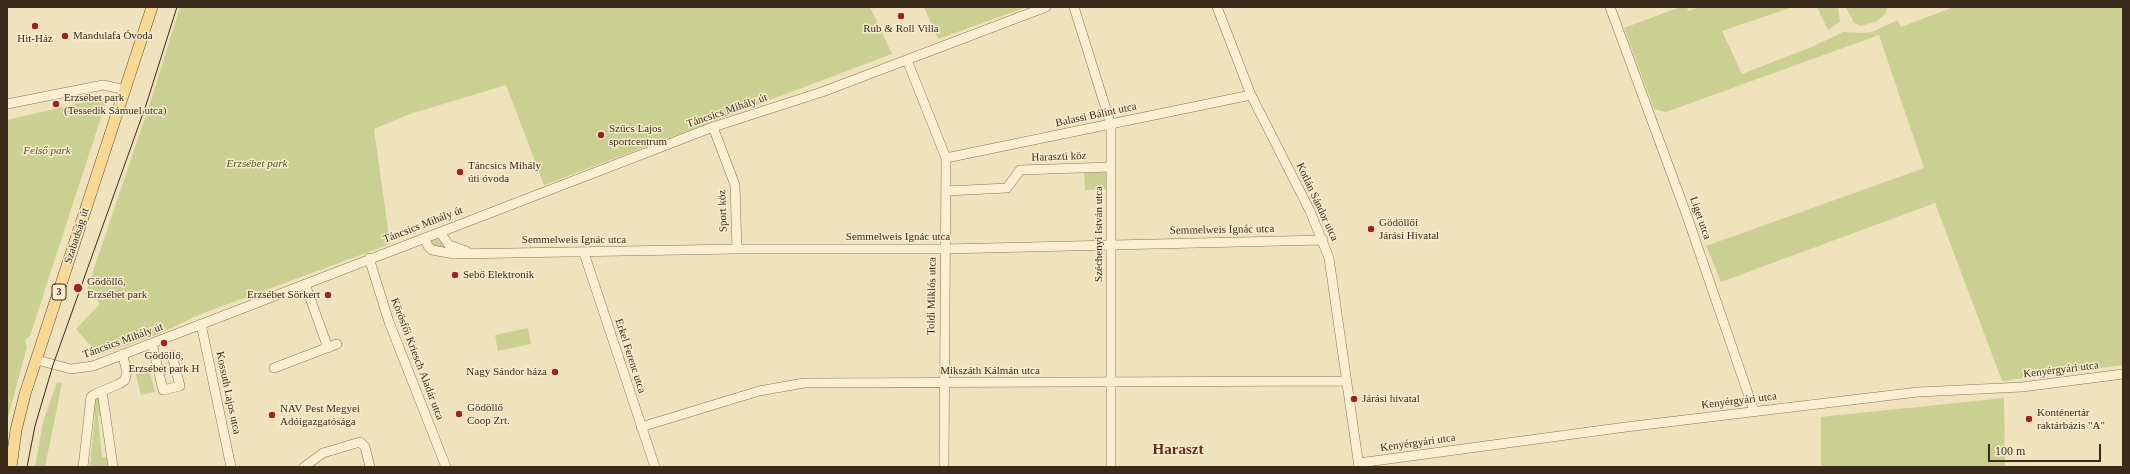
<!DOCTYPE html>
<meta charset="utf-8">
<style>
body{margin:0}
#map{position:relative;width:2130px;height:474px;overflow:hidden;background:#f1e2be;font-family:"Times New Roman",serif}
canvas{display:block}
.frame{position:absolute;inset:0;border:8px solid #392a1b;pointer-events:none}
.scale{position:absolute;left:1988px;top:444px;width:113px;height:18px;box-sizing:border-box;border:2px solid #392a1b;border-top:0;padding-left:5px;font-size:12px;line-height:14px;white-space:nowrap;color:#392a1b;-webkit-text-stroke:3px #f8ecce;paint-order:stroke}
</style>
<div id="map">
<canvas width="2130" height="474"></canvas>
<div class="frame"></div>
<div class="scale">100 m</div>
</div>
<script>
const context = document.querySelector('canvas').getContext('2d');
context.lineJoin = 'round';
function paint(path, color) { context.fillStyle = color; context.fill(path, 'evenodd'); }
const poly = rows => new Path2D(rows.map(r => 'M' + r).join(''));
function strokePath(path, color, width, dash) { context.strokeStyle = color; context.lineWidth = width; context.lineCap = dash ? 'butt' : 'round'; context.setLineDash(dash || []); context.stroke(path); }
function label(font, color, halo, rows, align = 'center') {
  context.font = font + ' "Times New Roman",serif'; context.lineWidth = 3; context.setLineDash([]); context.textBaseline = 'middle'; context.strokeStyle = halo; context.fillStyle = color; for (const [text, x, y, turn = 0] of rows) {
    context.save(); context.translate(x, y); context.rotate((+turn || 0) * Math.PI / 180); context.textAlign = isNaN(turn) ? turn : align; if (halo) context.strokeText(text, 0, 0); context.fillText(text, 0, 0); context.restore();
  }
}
paint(poly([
 [180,7,870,7,892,54,544,185,506,85,410,114,374,129,390,244,201,314,156,335,99,355,76,329,100,304,91,293,85,295,151,100],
 [924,7,1027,7,938,39],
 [1680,7,1687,7,1688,11,1700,7,1793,7,1722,31,1742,74,1814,46,1843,32,1865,33,1872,32,1898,20,1901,27,1954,7,2123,7,2123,365,2002,381,1935,203,1721,282,1706,246,1924,168,1879,35,1666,112,1654,109,1624,28],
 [1817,7,1838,7,1840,22,1828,30],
 [1846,7,1888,7,1885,14,1877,21,1861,26,1854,23],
 [102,98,107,99,30,336,25,340,27,347,7,421,7,120],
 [1106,172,1106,189,1085,190,1084,173],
 [437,239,440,240,453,250,434,248,431,243,432,240],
 [528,328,531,344,498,351,495,335],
 [149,368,155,392,141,395,135,371],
 [57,382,62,383,45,467,35,467,43,422],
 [99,396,103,415,98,416,102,457,107,458,109,467,90,467,95,415,92,415,93,400],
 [2004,398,2005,467,1821,467,1821,417]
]), '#c9d091');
const minor = poly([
 [1074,7,1111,125,1111,467],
 [1217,7,1251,95,1310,211,1329,258,1359,467],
 [1610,7,1687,216,1754,411],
 [907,60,946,158,944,467],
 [7,104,103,85,126,90],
 [713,127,735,185,737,249],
 [946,158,1251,95],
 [946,191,1007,188,1020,170,1111,167],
 [440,232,449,245,466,251],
 [424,238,428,246,432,250,454,254,737,249,945,249,1323,240],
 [584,253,655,467],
 [369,258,389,322,446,467],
 [305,284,328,348],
 [201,324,231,467],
 [152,343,163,390,180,386,172,355],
 [37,360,71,369,93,366,713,127,822,92,1046,7],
 [274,368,337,344],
 [102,391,113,467],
 [641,427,759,391,804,383,1346,381],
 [1359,463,1626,427,1918,392,2022,387,2123,374],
 [83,467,91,397,95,394,119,384,125,380,127,371,122,354],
 [304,467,323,453,360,442,365,447,370,467]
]);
const major = poly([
 [11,467,16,430,25,394,152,7]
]);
strokePath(minor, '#8b7255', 10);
strokePath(major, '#583f2a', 12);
strokePath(minor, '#fbefd2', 9);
strokePath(major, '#f8d892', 11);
strokePath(poly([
 [27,467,35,426,53,365,146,105,177,7]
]), '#392a1b', 1);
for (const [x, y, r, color] of [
 [901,16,4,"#9f2122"],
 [35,26,4,"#9f2122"],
 [65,36,4,"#9f2122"],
 [56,104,4,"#9f2122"],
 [601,135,4,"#9f2122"],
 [460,172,4,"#9f2122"],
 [1371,229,4,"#9f2122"],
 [455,275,4,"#9f2122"],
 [78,288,5,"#9f2122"],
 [328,295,4,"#9f2122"],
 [164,343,4,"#9f2122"],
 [555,372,4,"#9f2122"],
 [1354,399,4,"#9f2122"],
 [459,414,4,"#9f2122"],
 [272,415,4,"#9f2122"],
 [2029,419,4,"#9f2122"]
]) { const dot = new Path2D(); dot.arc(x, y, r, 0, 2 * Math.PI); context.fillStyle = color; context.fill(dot); strokePath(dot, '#f8ecce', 1.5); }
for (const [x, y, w] of [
 [59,292,14]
]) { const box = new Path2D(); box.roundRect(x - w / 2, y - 8, w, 16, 3); context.fillStyle = '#f8ecce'; context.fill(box); strokePath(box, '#392a1b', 1); }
label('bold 10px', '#392a1b', null, [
 ["3",59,292]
]);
label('11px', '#392a1b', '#f8ecce', [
 ["Rub & Roll Villa",901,29,"center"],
 ["Mandulafa Óvoda",73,36],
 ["Hit-Ház",35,39,"center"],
 ["Erzsébet park",64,98],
 ["(Tessedik Sámuel utca)",64,111],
 ["Szűcs Lajos",609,129],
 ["sportcentrum",609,142],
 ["Táncsics Mihály",468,166],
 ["úti óvoda",468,179],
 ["Gödöllői",1379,223],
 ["Járási Hivatal",1379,236],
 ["Sebő Elektronik",463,275],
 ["Gödöllő,",87,282],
 ["Erzsébet park",87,295],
 ["Erzsébet Sörkert",320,295,"right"],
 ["Gödöllő,",164,356,"center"],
 ["Erzsébet park H",164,369,"center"],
 ["Nagy Sándor háza",547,372,"right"],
 ["Járási hivatal",1362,399],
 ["Gödöllő",467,408],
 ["Coop Zrt.",467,421],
 ["NAV Pest Megyei",280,409],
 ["Adóigazgatósága",280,422],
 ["Konténertár",2037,413],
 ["raktárbázis \"A\"",2037,426]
], 'left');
label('11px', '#392a1b', '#f8ecce', [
 ["Táncsics Mihály út",727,111,-19],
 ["Balassi Bálint utca",1096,115,-12],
 ["Haraszti köz",1059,157,-2],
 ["Kotlán Sándor utca",1317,202,65],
 ["Sport köz",723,211,-92],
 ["Liget utca",1700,218,71],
 ["Táncsics Mihály út",423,225,-21],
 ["Semmelweis Ignác utca",1222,230,-1],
 ["Széchenyi István utca",1099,234,-90],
 ["Szabadság út",77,236,-72],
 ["Semmelweis Ignác utca",898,237],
 ["Semmelweis Ignác utca",574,240],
 ["Toldi Miklós utca",932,296,-89],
 ["Táncsics Mihály út",123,341,-20],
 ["Erkel Ferenc utca",630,356,72],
 ["Körösfői Kriesch Aladár utca",417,359,69],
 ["Kenyérgyári utca",2061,370,-7],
 ["Mikszáth Kálmán utca",990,371],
 ["Kossuth Lajos utca",228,393,78],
 ["Kenyérgyári utca",1739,401,-7],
 ["Kenyérgyári utca",1418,443,-8]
]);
label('italic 11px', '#4a5720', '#f8ecce', [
 ["Felső park",47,151],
 ["Erzsébet park",257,164]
]);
label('bold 15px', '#692817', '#f8ecce', [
 ["Haraszt",1178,450]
]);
</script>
